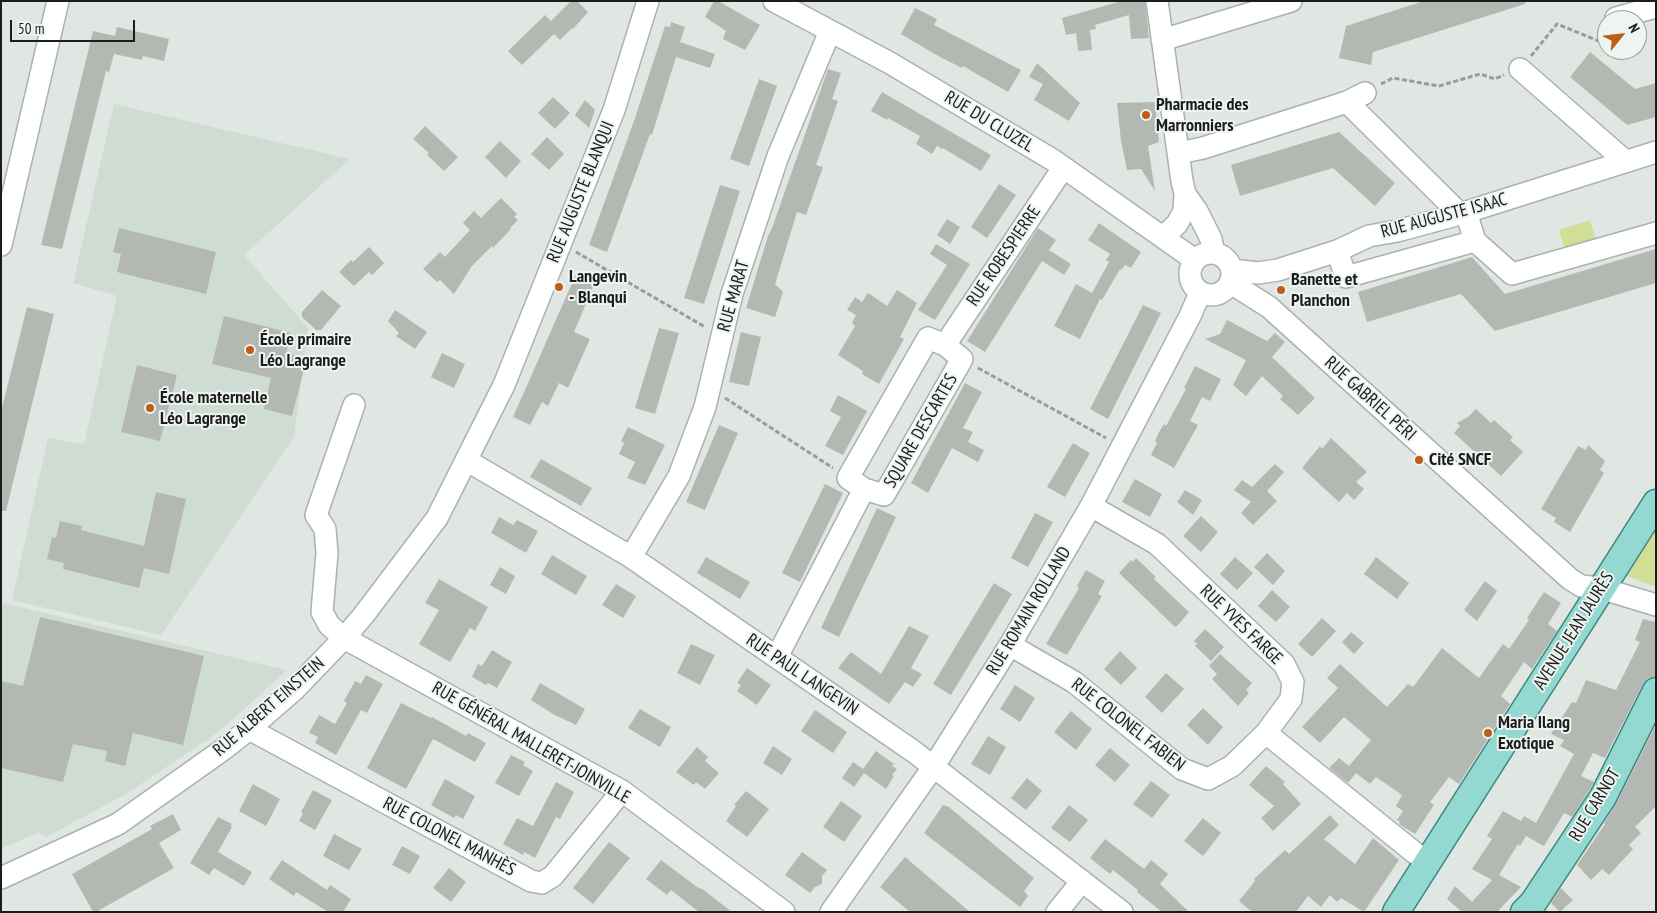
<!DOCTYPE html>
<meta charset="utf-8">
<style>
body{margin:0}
#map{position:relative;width:1657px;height:913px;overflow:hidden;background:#e0e7e3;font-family:"PT Sans Narrow",sans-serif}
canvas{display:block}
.frame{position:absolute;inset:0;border:2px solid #1b1d1c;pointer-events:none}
.north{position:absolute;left:1597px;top:10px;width:50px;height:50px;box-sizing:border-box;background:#eef4f0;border:1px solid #9a9e9b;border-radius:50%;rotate:61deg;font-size:14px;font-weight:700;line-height:20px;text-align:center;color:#1b1d1c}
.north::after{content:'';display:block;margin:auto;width:18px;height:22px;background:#bd5e16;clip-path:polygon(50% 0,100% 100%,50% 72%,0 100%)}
.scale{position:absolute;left:10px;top:20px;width:125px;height:22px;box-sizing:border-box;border:2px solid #1b1d1c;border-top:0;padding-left:6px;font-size:15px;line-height:18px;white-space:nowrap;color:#1b1d1c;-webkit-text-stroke:4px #eef4f0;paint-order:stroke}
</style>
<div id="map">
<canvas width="1657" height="913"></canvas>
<div class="frame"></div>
<div class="north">N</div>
<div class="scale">50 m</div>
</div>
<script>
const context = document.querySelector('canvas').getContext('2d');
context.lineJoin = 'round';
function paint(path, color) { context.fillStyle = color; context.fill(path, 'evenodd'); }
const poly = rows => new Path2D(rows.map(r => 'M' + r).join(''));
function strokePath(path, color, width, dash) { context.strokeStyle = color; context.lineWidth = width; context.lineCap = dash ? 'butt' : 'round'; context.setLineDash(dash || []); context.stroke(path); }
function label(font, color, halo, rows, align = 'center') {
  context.font = font + ' "PT Sans Narrow",sans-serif'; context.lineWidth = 4; context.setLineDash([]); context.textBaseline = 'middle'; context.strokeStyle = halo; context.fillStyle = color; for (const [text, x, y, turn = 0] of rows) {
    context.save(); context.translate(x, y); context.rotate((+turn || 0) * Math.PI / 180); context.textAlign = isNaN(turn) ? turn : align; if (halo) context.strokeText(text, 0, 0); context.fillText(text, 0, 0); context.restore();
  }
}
paint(poly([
 [114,104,350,159,244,255,308,328,294,437,161,635,12,600,48,438,84,444,117,296,73,283],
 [3,603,287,670,240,713,210,738,126,794,46,837,39,832,1,849,1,611]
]), '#cedcd4');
paint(poly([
 [1590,220,1597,243,1566,253,1559,230],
 [1656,529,1656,587,1627,576]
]), '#d0de96');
paint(poly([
 [571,1,577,1,588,12,573,29,572,28,560,40,554,34,522,65,508,51,545,15,551,21],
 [714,1,718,1,760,25,745,50,723,39,726,31,705,17],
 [1122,1,1145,1,1149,38,1131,39,1129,15,1095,25,1096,29,1090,30,1092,50,1078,51,1076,33,1066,35,1062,18],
 [1424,1,1525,1,1525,4,1373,52,1371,65,1339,58,1346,26],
 [915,8,937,19,934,25,1021,70,1008,92,963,66,962,68,940,57,901,34],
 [671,22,685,27,680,42,715,54,710,68,676,57,652,135,650,134,607,252,589,245,635,118,665,26,670,27],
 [117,27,169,39,164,61,143,56,142,60,114,54,109,72,106,71,62,249,41,245,93,31,115,36],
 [1590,52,1635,89,1656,83,1656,117,1627,125,1570,77],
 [1037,63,1080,103,1069,121,1034,100,1043,84,1029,77],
 [828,69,841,73,832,99,838,101,816,165,823,167,806,215,797,212,775,284,783,292,775,317,746,308,768,236,772,228],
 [759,79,777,86,749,166,730,159],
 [882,92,991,155,981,171,943,148,942,149,937,146,932,154,916,144,920,136,888,118,887,120,871,111],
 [553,97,570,113,555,129,538,113],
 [585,100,595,110,589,128,575,115],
 [1155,102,1159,142,1148,146,1155,191,1141,169,1127,170,1121,141,1117,103],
 [425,126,458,157,444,171,427,155,429,153,413,139],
 [1339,132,1395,183,1375,206,1333,168,1240,196,1231,165],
 [547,137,564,154,549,170,531,154],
 [500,141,521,161,506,178,485,157],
 [999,184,1016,195,987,238,971,227],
 [720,185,740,191,704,304,684,298],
 [501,198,517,214,514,217,518,220,510,228,511,229,493,248,492,246,472,266,454,294,440,280,437,282,423,269,440,252,445,257,470,230,463,223,474,211,481,218],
 [947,219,960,227,950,244,937,235],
 [1099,223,1141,252,1131,268,1125,265,1121,270,1120,269,1102,300,1100,299,1080,339,1054,326,1076,284,1092,293,1109,262,1106,260,1110,254,1088,240],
 [119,228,216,252,206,294,117,272,121,254,113,252],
 [1038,228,1056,240,1049,250,1071,264,1064,275,1042,261,985,352,967,341],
 [936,244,970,264,935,320,918,310,947,265,930,254],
 [369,247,384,263,372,275,369,272,354,286,339,272,351,260,353,262],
 [1656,249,1656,283,1495,331,1461,294,1367,322,1358,292,1472,257,1505,294],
 [577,272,596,280,574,332,590,339,568,388,559,383,548,406,542,402,530,425,513,417],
 [322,290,341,306,321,330,316,330,302,317,302,312],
 [897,290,917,303,900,337,904,339,879,384,862,374,863,371,838,355,855,326,852,323,856,315,847,310,855,297,862,302,868,293,887,306],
 [1143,305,1161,313,1108,419,1090,409],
 [27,307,54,314,6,511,1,511,1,412],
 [395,310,427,332,415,349,396,336,399,333,388,321],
 [224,316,291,333,286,353,307,358,292,416,264,409,271,378,212,364],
 [1227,320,1267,341,1275,333,1285,342,1272,357,1315,398,1298,415,1280,399,1283,396,1262,376,1246,396,1233,385,1246,360,1205,339,1220,334],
 [659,328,679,333,655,414,635,408],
 [741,332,761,337,749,386,729,382],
 [442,353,465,364,454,388,431,377],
 [137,365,177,375,160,441,121,432],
 [1195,366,1221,379,1210,401,1202,397,1190,421,1198,425,1174,468,1151,455,1157,443,1155,441,1159,432,1164,424,1166,426,1186,389,1184,388],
 [965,383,982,392,963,428,973,432,968,442,984,450,978,462,952,448,928,493,911,483],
 [838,395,867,411,843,455,825,446,841,417,830,411],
 [1476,409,1491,423,1494,420,1513,437,1510,440,1523,452,1501,476,1454,433,1460,426,1457,423,1468,417],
 [719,425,738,433,705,510,686,502],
 [628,427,665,445,645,485,627,478,635,462,619,454,624,443,621,441],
 [1331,438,1367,472,1356,482,1364,489,1354,500,1347,493,1339,502,1302,468,1320,446,1322,449],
 [1073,443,1090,453,1065,497,1047,487],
 [1588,445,1605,461,1600,470,1604,473,1570,532,1554,522,1556,518,1541,509,1578,446,1586,450],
 [541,459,592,488,581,506,530,477],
 [1275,464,1284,472,1267,491,1277,501,1253,525,1241,513,1251,502,1234,490,1242,480,1252,487],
 [1135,479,1162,494,1150,517,1122,502],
 [825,484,843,493,800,582,782,573],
 [1185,490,1202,500,1193,515,1177,502],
 [156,492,186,499,169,574,144,568,139,588,63,569,64,563,47,559,52,537,56,538,60,521,82,526,81,530,144,546],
 [877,508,896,517,839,637,821,628],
 [1035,513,1053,522,1028,567,1011,558],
 [1201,516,1218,532,1201,552,1183,536],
 [499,517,513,525,517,520,538,531,526,553,491,533],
 [1267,553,1285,571,1273,585,1254,567],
 [552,555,587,576,576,595,541,574],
 [706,557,750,582,740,599,697,573],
 [1235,557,1253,573,1237,590,1220,574],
 [1376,557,1409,583,1397,599,1364,574],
 [1136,558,1156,577,1154,579,1189,612,1177,626,1175,627,1119,573,1131,560,1133,562],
 [500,567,515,576,506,594,490,585],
 [1086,570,1105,581,1098,594,1102,596,1067,655,1046,644,1079,588,1077,586],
 [439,579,488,607,475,631,470,628,450,662,419,644,439,610,425,603],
 [1485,581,1497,591,1477,621,1464,610],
 [994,583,1012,594,951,695,933,684],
 [616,584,636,596,623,618,602,605],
 [1272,590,1290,607,1276,622,1258,606],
 [1544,592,1561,603,1548,624,1557,631,1532,669,1524,662,1501,696,1510,704,1459,784,1449,777,1430,802,1434,805,1415,834,1399,824,1400,822,1397,820,1403,811,1396,806,1402,795,1376,777,1370,784,1356,773,1348,783,1329,768,1339,758,1349,766,1371,740,1344,717,1320,743,1302,727,1338,688,1327,678,1340,664,1387,707,1408,684,1413,687,1442,648,1479,678,1503,644,1509,649,1529,620,1527,618],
 [40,617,204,656,183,745,133,733,125,766,105,761,107,751,73,744,63,782,1,768,1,681,23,686],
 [1322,618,1336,631,1312,657,1298,644],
 [1643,619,1656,622,1656,676,1648,678,1643,684,1605,758,1593,753,1581,776,1594,782,1590,789,1572,817,1564,813,1544,846,1526,836,1520,846,1518,844,1499,875,1521,887,1497,912,1462,912,1447,899,1455,886,1472,902,1492,880,1472,869,1492,839,1487,836,1503,811,1521,821,1524,816,1536,823,1574,754,1560,746,1564,740,1551,734,1572,702,1576,703,1586,680,1616,690,1640,642,1635,640],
 [909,626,929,636,911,668,922,674,913,687,905,682,889,704,838,668,851,652,881,674],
 [1205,629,1224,647,1211,661,1195,646,1197,644,1194,641],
 [1351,632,1364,643,1354,654,1342,642],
 [691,644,715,655,700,685,677,673],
 [492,650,512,662,497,688,488,683,486,685,472,677,478,664,482,666],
 [1120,651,1137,668,1121,685,1104,669],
 [1220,654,1252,683,1246,690,1249,693,1238,706,1212,679,1217,674,1209,666],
 [747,668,771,685,757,705,737,691,741,685,737,683],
 [1166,673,1184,689,1162,713,1145,697],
 [366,675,383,684,367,713,361,710,336,755,315,743,318,737,309,733,319,715,335,724,347,703,344,701,355,681,361,684],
 [540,683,585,709,576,725,553,714,531,700],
 [1015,685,1035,698,1020,722,1000,709],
 [401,703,431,718,432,717,466,736,468,733,486,743,475,762,433,739,406,789,367,768],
 [1203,708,1223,727,1208,745,1187,725],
 [640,709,671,727,660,747,628,728],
 [815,710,847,732,833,753,801,731],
 [1071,711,1092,729,1076,750,1054,732],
 [1656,725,1656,806,1635,827,1641,833,1629,845,1633,849,1609,875,1602,869,1591,880,1577,865,1605,824,1604,823,1616,804],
 [988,736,1006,747,990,775,971,764],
 [773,746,792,759,782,775,763,763],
 [697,747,708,757,705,761,719,773,705,789,696,782,694,785,676,772],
 [1110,748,1130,765,1115,782,1095,765],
 [876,751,894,764,892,766,897,769,892,775,894,776,886,789,864,773,854,787,842,778,853,762,863,769],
 [511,755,525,762,523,765,533,771,519,796,495,783],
 [1266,766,1285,782,1283,784,1301,804,1273,831,1261,818,1274,806,1249,785],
 [1027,778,1042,791,1026,810,1011,798],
 [445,779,475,796,463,819,456,815,454,818,431,805],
 [1151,781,1170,795,1152,818,1133,804],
 [556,782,574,792,560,819,556,817,535,858,524,852,523,855,503,844,517,818,533,826],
 [253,784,280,799,266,826,239,811],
 [313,790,332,800,315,830,299,821,303,813,301,812],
 [746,791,769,809,747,837,726,821,736,806,734,805],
 [841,801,862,816,844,842,823,827],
 [943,805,949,807,1034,878,1024,891,1028,896,1020,907,924,833],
 [1069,805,1088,820,1070,842,1051,828],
 [173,814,181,830,159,843,174,868,96,912,93,912,72,874,152,829,150,826],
 [1330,815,1339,825,1324,839,1355,864,1373,838,1399,860,1364,912,1341,898,1337,902,1330,895,1321,907,1308,896,1296,912,1252,912,1239,901,1255,881,1254,879,1285,850,1289,854],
 [218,817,232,824,230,826,232,827,218,852,252,872,244,886,214,868,209,875,190,863],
 [1203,818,1221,833,1203,856,1184,841],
 [334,834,362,849,349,870,323,856],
 [1105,839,1144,869,1151,860,1168,874,1160,884,1189,912,1162,912,1137,892,1138,890,1113,870,1110,874,1090,858],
 [609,842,630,858,593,904,573,888],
 [402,846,420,856,410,874,392,865],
 [802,852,827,870,822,876,822,884,815,887,810,893,785,875],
 [905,857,970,912,910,912,880,887],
 [282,860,327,890,330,885,351,899,343,912,328,912,296,892,294,896,269,879],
 [661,860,700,889,701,888,732,912,699,912,671,890,667,895,646,879],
 [449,868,466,882,451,902,433,888],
 [1561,888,1573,900,1560,912,1551,903]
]), '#b4b8b3');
const minor = poly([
 [774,1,890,63,1053,160,1195,260],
 [1157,1,1182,181,1185,194,1197,211,1211,239,1214,253],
 [1616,18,1656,7],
 [1162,40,1291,1],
 [1520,69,1625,161],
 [1347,102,1460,214],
 [1179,153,1203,148,1347,102,1365,93],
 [1466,212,1475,241,1512,274,1656,233],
 [1163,237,1177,224,1184,211,1185,194],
 [1,245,58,1],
 [1337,251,1346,277,1475,241],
 '1190 274a21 21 0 1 1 42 0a21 21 0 1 1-42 0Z',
 [1232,270,1258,273,1278,270,1337,251,1369,236,1397,231,1460,214,1656,152],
 [1231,283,1269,307,1570,579,1581,586,1600,588,1656,605],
 [928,338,945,345,962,359,884,495,864,489,848,478,928,338],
 [945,345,1063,168],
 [354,405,316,515,325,529,327,553,322,612,329,625,344,638,622,791,784,912],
 [466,460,631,557,913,751,1122,912],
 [631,557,679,476,705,407,732,294,778,156,830,31],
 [1010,645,1074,682,1182,769,1208,779,1232,766,1266,733,1291,699,1293,682,1284,664,1157,544,1091,506],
 [777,657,864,489],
 [249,729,531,881,542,883,553,876,622,791],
 [1266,733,1415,853,1427,861],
 [1,878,118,824,224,749,249,729,295,689,344,638,363,616,437,518,504,385,614,110,648,1],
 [831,912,934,766,1010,645,1091,506,1190,316,1200,293],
 [1057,912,1082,881]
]);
const major = poly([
 [1396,912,1656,503],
 [1524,912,1533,903,1603,797,1656,691]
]);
strokePath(minor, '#abb1ae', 24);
strokePath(major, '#3c877e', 29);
strokePath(poly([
 [1531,56,1557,24,1606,44,1607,42],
 [1381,84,1393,78,1439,86,1480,74,1495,79,1504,75],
 [576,252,705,327],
 [978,368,1106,438],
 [725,398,833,468]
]), '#979d9a', 3, [5, 2.5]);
strokePath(minor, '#fff', 21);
strokePath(major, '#94d9d1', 26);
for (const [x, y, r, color] of [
 [1146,115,5,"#bd5e16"],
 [559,287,5,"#bd5e16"],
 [1281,290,5,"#bd5e16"],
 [250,350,5,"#bd5e16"],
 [150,408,5,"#bd5e16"],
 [1419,460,5,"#bd5e16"],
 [1488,733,5,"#bd5e16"]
]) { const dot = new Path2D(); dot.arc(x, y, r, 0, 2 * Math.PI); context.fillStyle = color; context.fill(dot); strokePath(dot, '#eef4f0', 2); }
label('bold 18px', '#1b1d1c', '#eef4f0', [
 ["Pharmacie des",1156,105],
 ["Marronniers",1156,126],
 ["Langevin",569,277],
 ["- Blanqui",569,298],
 ["Banette et",1291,280],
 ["Planchon",1291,301],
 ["École primaire",260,340],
 ["Léo Lagrange",260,361],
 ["École maternelle",160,398],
 ["Léo Lagrange",160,419],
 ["Cité SNCF",1429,460],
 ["Maria Ilang",1498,723],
 ["Exotique",1498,744]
], 'left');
label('18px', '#1b1d1c', '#eef4f0', [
 ["RUE DU CLUZEL",989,122,31],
 ["RUE AUGUSTE BLANQUI",581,192,-68],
 ["RUE AUGUSTE ISAAC",1444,216,-15],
 ["RUE ROBESPIERRE",1004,256,-56],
 ["RUE MARAT",734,296,-74],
 ["RUE GABRIEL PÉRI",1370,399,42],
 ["SQUARE DESCARTES",921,431,-60],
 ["RUE ROMAIN ROLLAND",1029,611,-59],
 ["RUE YVES FARGE",1241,625,44],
 ["AVENUE JEAN JAURÈS",1574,631,-58],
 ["RUE PAUL LANGEVIN",802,675,34],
 ["RUE ALBERT EINSTEIN",269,707,-41],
 ["RUE COLONEL FABIEN",1128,725,38],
 ["RUE GÉNÉRAL MALLERET-JOINVILLE",531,743,30],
 ["RUE CARNOT",1595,805,-59],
 ["RUE COLONEL MANHÈS",449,837,28]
]);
</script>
